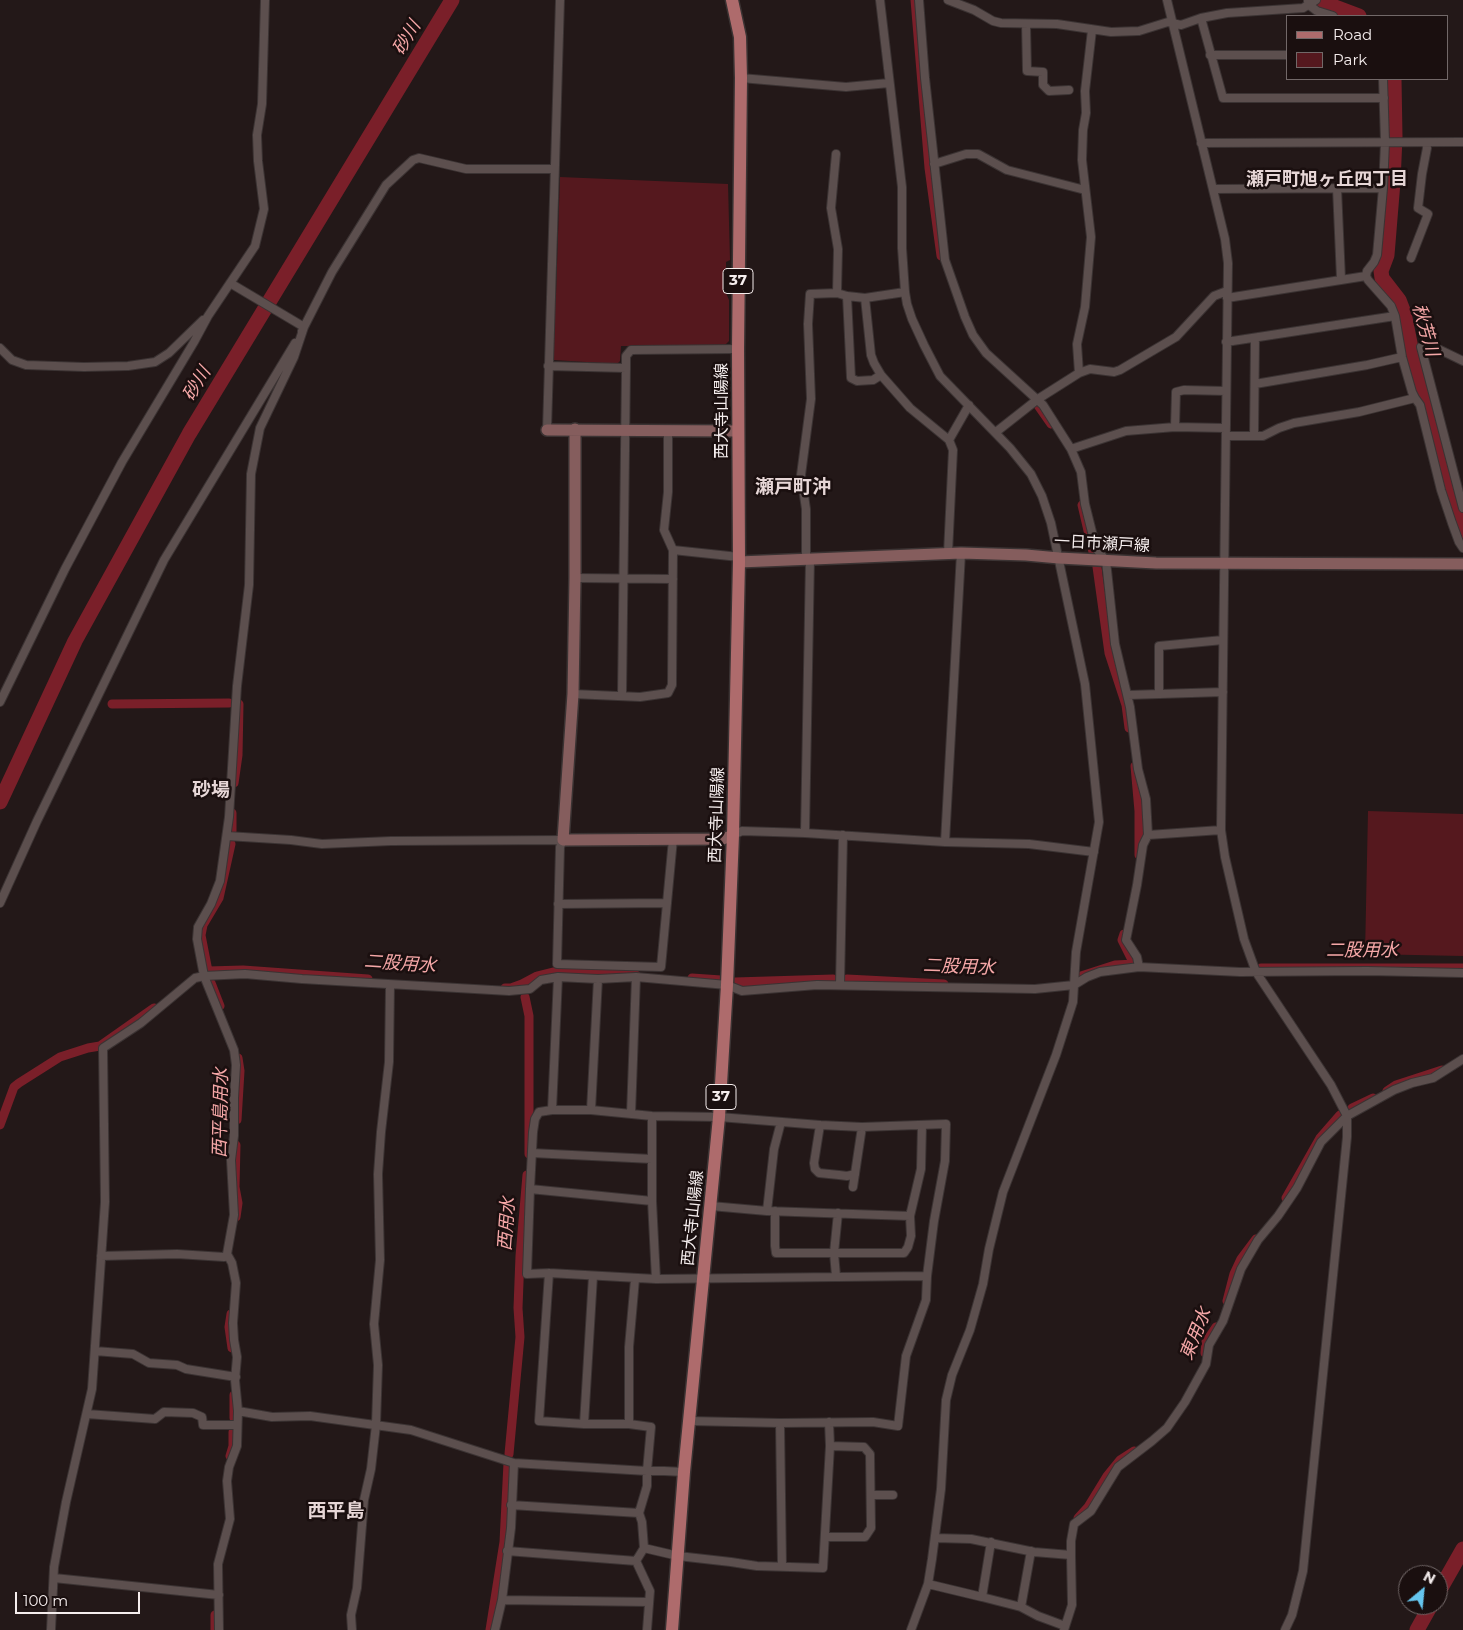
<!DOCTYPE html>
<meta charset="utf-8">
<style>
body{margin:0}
#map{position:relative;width:1463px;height:1630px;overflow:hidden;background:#231818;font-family:Montserrat,sans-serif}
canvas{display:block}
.legend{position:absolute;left:1286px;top:15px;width:162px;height:65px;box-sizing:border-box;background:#1a0f0f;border:1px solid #726868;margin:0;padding:6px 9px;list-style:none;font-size:15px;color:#f5eded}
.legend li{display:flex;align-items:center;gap:10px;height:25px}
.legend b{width:25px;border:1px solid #726868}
.north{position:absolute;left:1398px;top:1565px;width:50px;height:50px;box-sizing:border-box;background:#1a0f0f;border:1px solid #726868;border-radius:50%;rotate:28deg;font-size:14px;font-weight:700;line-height:20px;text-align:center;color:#f5eded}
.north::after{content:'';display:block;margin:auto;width:18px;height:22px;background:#65c5ee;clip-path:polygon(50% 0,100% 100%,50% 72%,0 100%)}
.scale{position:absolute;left:15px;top:1592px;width:125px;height:22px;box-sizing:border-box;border:2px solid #f5eded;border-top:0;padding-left:6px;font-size:15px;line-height:18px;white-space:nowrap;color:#f5eded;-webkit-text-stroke:4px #1a0f0f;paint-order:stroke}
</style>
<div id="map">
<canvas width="1463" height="1630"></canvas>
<ul class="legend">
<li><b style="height:6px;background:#ae6b6c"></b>Road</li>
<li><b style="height:14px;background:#55181e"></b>Park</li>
</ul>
<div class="north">N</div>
<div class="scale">100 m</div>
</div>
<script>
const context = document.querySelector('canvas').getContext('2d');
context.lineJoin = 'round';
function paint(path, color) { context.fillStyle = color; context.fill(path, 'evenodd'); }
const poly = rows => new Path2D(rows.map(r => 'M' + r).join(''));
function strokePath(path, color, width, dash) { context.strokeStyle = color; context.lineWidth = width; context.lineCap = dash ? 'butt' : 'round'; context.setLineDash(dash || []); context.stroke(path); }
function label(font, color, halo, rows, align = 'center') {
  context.font = font + ' Montserrat,"Noto Sans JP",sans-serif'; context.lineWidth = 5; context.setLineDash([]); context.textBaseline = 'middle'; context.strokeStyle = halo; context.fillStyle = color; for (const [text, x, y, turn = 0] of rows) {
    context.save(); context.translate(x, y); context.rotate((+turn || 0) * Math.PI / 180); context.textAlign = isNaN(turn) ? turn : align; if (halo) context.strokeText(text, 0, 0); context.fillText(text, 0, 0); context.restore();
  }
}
paint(poly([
 [560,177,728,184,730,260,726,262,726,293,729,300,729,341,724,346,621,346,620,361,617,364,554,360,552,358,554,300,556,293],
 [1368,811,1463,814,1463,956,1365,954]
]), '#55181e');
strokePath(poly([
 [915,0,929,168,941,256],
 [1037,404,1051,424],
 [1082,505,1093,552],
 [1097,567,1109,653,1126,705,1129,728],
 [112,704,229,703],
 [1135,766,1139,811,1139,855],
 [234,783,238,755,239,704],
 [232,813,232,831],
 [231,844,219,898,203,925,201,935,208,971,243,970,368,979],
 [1124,934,1122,940,1134,964],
 [1261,968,1463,968],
 [1081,976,1115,965,1135,964],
 [692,978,721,980],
 [847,979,944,984],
 [735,982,833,979],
 [211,983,220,1006],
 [505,988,511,988,522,984,537,976,553,972,590,972,636,975],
 [525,997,529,1016,529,1154],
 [1387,1091,1396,1085,1442,1070],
 [1352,1108,1373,1098],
 [237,1120,240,1071,238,1058],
 [0,1125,14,1087,19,1083,60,1057,88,1048,100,1046,154,1008],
 [1286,1198,1320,1138,1340,1115],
 [236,1217,238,1203,235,1187,236,1145],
 [1227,1301,1234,1274,1241,1259,1256,1239],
 [231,1314,229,1327,232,1348],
 [1205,1353,1206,1342,1216,1327],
 [234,1418,234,1395],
 [509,1454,520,1337,518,1308,520,1256,527,1175],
 [230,1456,233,1446,233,1432],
 [1078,1518,1088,1507,1107,1476,1120,1460,1134,1451],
 [215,1630,215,1615],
 [490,1630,504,1542,508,1463]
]), '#7a1f29', 9);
strokePath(poly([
 [1321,0,1327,4,1359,16],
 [1394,79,1395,137,1393,182,1387,255,1381,271,1382,278,1399,300,1404,313,1412,353,1435,443,1452,504,1463,531],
 [0,802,75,641,189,434,452,0],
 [1438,1593,1463,1549],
 [1417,1630,1431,1605]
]), '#7a1f29', 15);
const street = poly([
 [880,0,902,187,902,248,905,292,907,304,912,319,924,345,940,376,1010,448,1031,474,1042,496,1051,523,1085,684,1099,822,1076,952,1073,1002,1056,1055,1003,1192,989,1249,983,1284,970,1330,952,1375,946,1400,941,1489,932,1559,928,1584,911,1630],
 [919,0,925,78,945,260,965,317,973,335,986,353,1043,405,1071,449,1081,472,1085,504,1096,548,1106,561,1115,644,1130,707,1138,769,1146,799,1148,835,1143,845,1137,885,1126,940,1137,957,1139,967],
 [948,0,974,10,993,21,1001,23,1057,24,1111,32,1139,31,1168,22,1181,25,1201,18,1227,13,1303,8,1316,0],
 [1167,0,1225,239,1228,263,1221,830,1225,857,1244,939,1256,972,1331,1085,1347,1116,1347,1137,1303,1571,1292,1615,1285,1630],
 [1308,1,1309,5,1317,11,1333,16],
 [1201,18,1223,98,1384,98],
 [1026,24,1027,71,1043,72,1043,85,1049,91,1069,90],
 [1210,55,1287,55],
 [741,78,846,87,889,83],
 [1201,143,1463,142],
 [836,154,831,208,838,249,837,293],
 [934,164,966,154,978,154,1007,170,1085,190],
 [1337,188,1341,279],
 [1213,189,1383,188],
 [1411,258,1428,214,1418,208,1422,174,1427,148,1426,143],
 [230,283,304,327],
 [847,296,851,378,857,381,873,380,881,375],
 [865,298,871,355,874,363,881,375,910,408,949,440,953,450,948,553],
 [1227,298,1366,276],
 [302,331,332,272,386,185,413,160,419,158,466,169,554,169],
 [1226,342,1395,316],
 [0,348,12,360,26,365,84,367,128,366,155,362,169,353,203,320],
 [1463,361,1430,345,1421,347,1463,508],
 [548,366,626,368,626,356,631,350,738,349],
 [1079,373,1077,344,1085,307,1091,237,1082,160,1083,130,1086,113,1085,91,1092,30],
 [1255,384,1367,365,1402,357],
 [1415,398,1420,405,1441,490,1452,523,1459,542,1463,548],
 [1175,427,1176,392,1184,390,1226,391],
 [547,430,560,0],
 [996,432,1038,399,1079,373,1090,369,1114,372,1120,370,1176,337,1214,296,1227,291],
 [1226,436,1263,436,1279,428,1294,423,1359,412,1415,398,1412,392,1402,357,1395,316,1391,306,1368,280,1366,276,1367,271,1374,262,1377,255,1383,188,1385,142,1383,79],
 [1254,436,1255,339],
 [949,440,969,405],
 [1071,449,1126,431,1175,427,1226,428],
 [673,550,739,557],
 [806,559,806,509,801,475,811,399,808,324,810,294,837,293,847,296,865,298,905,292],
 [575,578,673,579],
 [573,694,640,697,668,693,672,685,673,550,664,530,668,492,668,431],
 [1159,694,1159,646,1223,640],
 [1128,695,1223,692],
 [622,696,626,368],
 [0,702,65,569,122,462,194,342,208,316,255,246,264,209,258,161,257,135,262,104,265,0],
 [805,833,810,559],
 [733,835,742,831,805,833,945,842,1029,844,1094,852],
 [1148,835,1221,830],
 [227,836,291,840,322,844,391,841,563,840,560,847,557,964,661,967,673,839],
 [945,842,961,553],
 [0,903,37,821,164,560,295,343],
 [558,904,667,903],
 [840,985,843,835],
 [552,1110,558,977],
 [591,1110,598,979],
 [631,1114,636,977],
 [652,1116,652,1201,656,1279],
 [820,1125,814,1163,815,1169,819,1173,839,1175,847,1176,855,1174],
 [532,1153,652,1159],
 [853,1187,862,1127],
 [530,1189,652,1201],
 [711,1206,767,1211,910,1216],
 [767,1211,774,1149,781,1122],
 [775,1211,775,1246,776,1253,904,1253,908,1247,911,1236,910,1216,921,1169,922,1125],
 [101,1256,177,1254,224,1257,228,1256],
 [549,1273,539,1421,584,1424,629,1424,651,1427,647,1471,647,1486,639,1513,642,1522,644,1548,636,1561,650,1591,647,1630],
 [836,1276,834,1253,838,1213],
 [95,1351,133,1354,149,1363,177,1365,186,1369,236,1377],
 [238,1411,272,1417,310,1416,411,1430,514,1463,647,1471,664,1471,684,1472],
 [87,1414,155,1419,164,1412,193,1413,202,1417,203,1425,236,1425],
 [689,1421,780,1423,873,1422,898,1426,906,1356,926,1300,927,1276,934,1221,945,1161,946,1124,862,1127,820,1125,719,1117,652,1116,591,1110,552,1110,539,1112,535,1119,533,1132,530,1189,527,1274,549,1273,656,1279,927,1276],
 [780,1423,782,1566],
 [584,1424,593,1276],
 [629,1424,629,1347,635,1279],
 [871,1495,893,1495],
 [511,1505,639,1513],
 [825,1537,865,1537,871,1528,870,1454,864,1447,830,1446],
 [935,1538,971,1539,1034,1552,1071,1555,1071,1541,1074,1524,1091,1511,1118,1467,1152,1441,1167,1428,1185,1402,1206,1364,1209,1345,1223,1321,1241,1269,1258,1240,1278,1216,1297,1188,1321,1142,1347,1116,1394,1090,1412,1083,1433,1078,1463,1059],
 [991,1542,982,1597,1021,1607],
 [644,1548,678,1556,731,1562,757,1566,823,1568,830,1446,829,1422],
 [507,1551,636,1561],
 [1031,1551,1021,1607,1038,1616,1065,1626],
 [54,1578,219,1595],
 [928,1584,982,1597],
 [502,1600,649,1602],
 [51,1630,54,1567,66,1502,92,1389,105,1202,103,1048,141,1023,195,978,204,976,245,974,302,979,509,991,530,989,541,980,558,977,598,979,636,977,727,985,742,991,817,985,1035,989,1074,985,1087,977,1100,972,1139,967,1240,972,1367,971,1463,973],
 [219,1630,218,1564,230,1519,227,1481,229,1467,237,1446,238,1411,235,1380,237,1357,234,1340,233,1323,236,1283,232,1263,227,1254,234,1215,231,1160,234,1136,234,1098,236,1065,234,1050,204,976,197,939,198,927,211,904,220,881,229,817,237,686,249,585,251,474,260,428,294,357,304,327],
 [352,1630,351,1615,357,1588,364,1500,371,1469,376,1425,378,1365,374,1324,380,1260,378,1174,381,1132,389,1062,390,985],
 [495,1630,502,1600,511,1528,514,1463],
 [1064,1630,1072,1605,1071,1555]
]);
const secondary = poly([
 [575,429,575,578,573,694,563,840,723,839,733,835],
 [547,430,738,431],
 [739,562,961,553,1026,555,1059,558,1156,563,1463,564]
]);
const primary = poly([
 [672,1630,684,1472,719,1117,727,985,733,835,739,562,738,349,741,78,740,37,732,0]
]);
strokePath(street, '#3b3333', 10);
strokePath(secondary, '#3b3333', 14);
strokePath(primary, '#3b3333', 15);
strokePath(street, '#5c4f4e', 8);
strokePath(secondary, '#855d5d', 11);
strokePath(primary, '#ae6b6c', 12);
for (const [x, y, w] of [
 [738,281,30],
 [721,1097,30]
]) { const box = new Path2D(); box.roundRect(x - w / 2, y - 12.5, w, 25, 4); context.fillStyle = '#1a0f0f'; context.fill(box); strokePath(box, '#f5eded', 1); }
label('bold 15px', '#f5eded', null, [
 ["37",738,281],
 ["37",721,1097]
]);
label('16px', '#f5eded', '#1a0f0f', [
 ["西大寺山陽線",722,411,-90],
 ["一日市瀬戸線",1102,544,3],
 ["西大寺山陽線",717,815,-88],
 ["西大寺山陽線",693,1218,-84]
]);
label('italic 18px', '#f5a7a7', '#1a0f0f', [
 ["砂川",407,38,-59],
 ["秋芳川",1425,330,74],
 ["砂川",197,384,-59],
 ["二股用水",1362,951],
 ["二股用水",400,964,4],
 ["二股用水",959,967,2],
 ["西平島用水",221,1113,-89],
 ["西用水",507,1224,-86],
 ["東用水",1196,1334,-68]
]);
label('bold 18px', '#e7d7d7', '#1a0f0f', [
 ["瀬戸町旭ヶ丘四丁目",1327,180]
]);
label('bold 19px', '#e7d7d7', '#1a0f0f', [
 ["瀬戸町沖",793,487],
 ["砂場",211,790],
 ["西平島",336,1511]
]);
</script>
